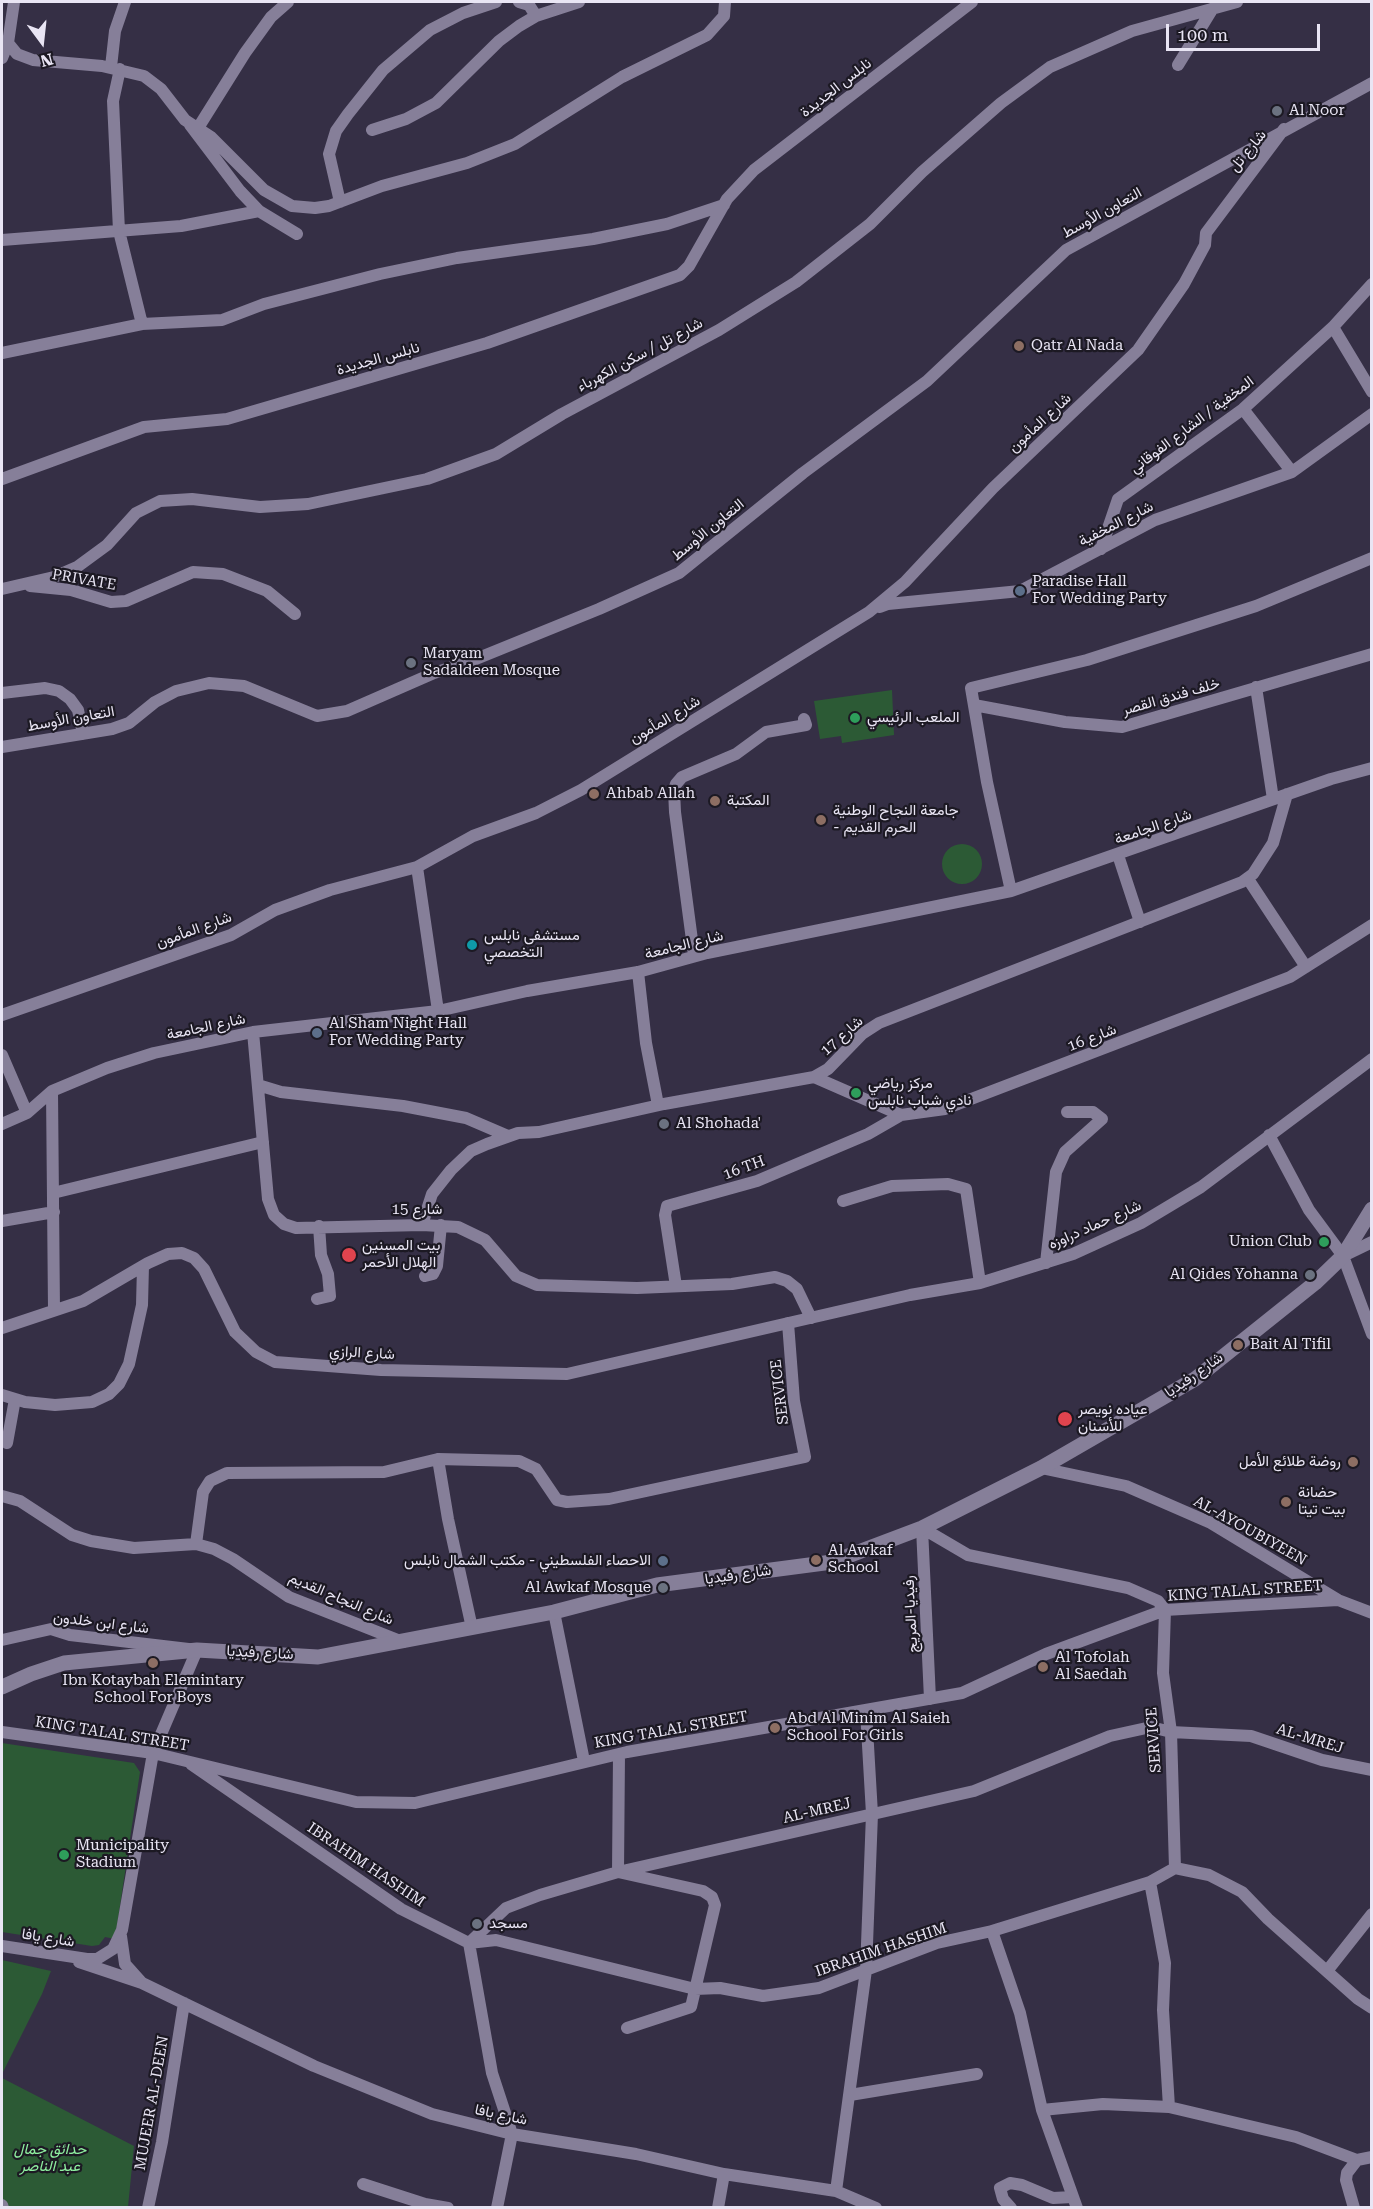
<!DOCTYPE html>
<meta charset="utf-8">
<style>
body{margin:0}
#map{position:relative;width:1373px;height:2209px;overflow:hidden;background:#352f45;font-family:"Roboto Serif",serif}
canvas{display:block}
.frame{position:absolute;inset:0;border:3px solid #e9e5f4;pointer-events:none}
.north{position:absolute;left:12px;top:12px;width:60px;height:60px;-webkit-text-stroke:4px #1c1923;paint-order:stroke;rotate:165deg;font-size:16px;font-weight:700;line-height:24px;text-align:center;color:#e9e5f4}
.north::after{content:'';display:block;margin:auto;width:21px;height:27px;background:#e9e5f4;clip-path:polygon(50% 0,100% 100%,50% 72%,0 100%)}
.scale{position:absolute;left:1166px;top:24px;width:154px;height:27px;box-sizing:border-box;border:3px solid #e9e5f4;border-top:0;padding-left:8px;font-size:18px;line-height:21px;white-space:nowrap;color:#e9e5f4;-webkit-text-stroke:4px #1c1923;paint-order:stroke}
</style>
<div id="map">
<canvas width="1373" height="2209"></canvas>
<div class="frame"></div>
<div class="north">N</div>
<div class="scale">100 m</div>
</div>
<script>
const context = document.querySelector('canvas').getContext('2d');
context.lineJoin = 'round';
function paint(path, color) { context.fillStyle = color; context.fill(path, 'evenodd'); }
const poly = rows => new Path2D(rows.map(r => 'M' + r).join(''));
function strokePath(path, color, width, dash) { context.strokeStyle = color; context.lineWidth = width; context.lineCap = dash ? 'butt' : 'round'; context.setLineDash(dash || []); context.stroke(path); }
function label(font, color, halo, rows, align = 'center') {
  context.font = font + ' "Roboto Serif",Vazirmatn,serif'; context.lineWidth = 4.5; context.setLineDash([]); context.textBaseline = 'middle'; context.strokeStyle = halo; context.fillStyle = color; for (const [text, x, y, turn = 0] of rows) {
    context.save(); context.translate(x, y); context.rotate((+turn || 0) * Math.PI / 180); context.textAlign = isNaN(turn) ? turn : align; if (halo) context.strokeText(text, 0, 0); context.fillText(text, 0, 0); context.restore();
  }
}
paint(poly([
 [892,690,894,735,842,743,841,736,820,739,814,701],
 '942 864a20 20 0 1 1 40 0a20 20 0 1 1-40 0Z',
 [2,1743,134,1763,140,1772,115,1939,105,1937,99,1945,92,1946,2,1932],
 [2,1960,51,1971,42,1994,2,2074],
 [2,2078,134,2146,128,2207,2,2207]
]), '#2c5a35');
strokePath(poly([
 [519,2,529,5,536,16],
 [8,43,17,54,33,60,102,66,144,76,161,89,185,120,211,137,264,190,292,206,315,208,329,206,382,186,467,163,515,144,622,77,707,35,724,16,725,2],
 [2,58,8,43,14,2],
 [1178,65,1213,8],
 [111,67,115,31,125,2],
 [120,69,113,101,119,231,142,324],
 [190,125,240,191,259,211,297,234],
 [198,128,245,53,271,17,288,2],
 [372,130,406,119,436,103,499,41,519,26,536,16,579,2],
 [340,202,329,154,336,131,348,114,383,70,430,30,463,13,496,2],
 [2,240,181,226,259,211],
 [1333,327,1372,392],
 [2,353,142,324,222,320,264,304,380,274,457,258,593,239,667,224,724,205],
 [1243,409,1292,472],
 [2,479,144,427,227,419,487,343,680,275,689,266,727,199,754,170,972,2],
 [1101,549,1118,499,1243,409,1333,327,1372,284],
 [30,586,71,590,111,602,126,601,193,572,223,574,267,591,295,614],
 [2,589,54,577,77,567,107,545,136,513,160,501,192,499,260,507,308,504,427,479,496,454,562,414,719,330,796,282,870,224,922,172,1001,103,1050,67,1132,31,1237,2],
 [880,607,888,604,1020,591,1155,520,1292,472,1372,414],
 [1256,687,1273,799],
 [2,693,45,688,59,691,70,699,78,710,83,734],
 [974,705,1065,722,1122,727,1372,654],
 [2,747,112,729,129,723,155,702,176,691,209,683,244,686,317,716,347,711,434,673,471,661,599,609,679,573,803,473,927,381,1066,250,1372,83],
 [1118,855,1140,922],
 [417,867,438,1011],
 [1248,879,1306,967],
 [1011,891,987,782,971,688,1087,660,1256,606,1372,558],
 [694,955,675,812,674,790,676,784,682,777,736,754,766,732,806,725,804,719],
 [638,972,646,1043,658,1105],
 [2,1015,231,935,275,910,330,890,417,867,473,836,536,813,581,790,869,612,905,582,993,488,1138,350,1184,284,1205,245,1206,233,1284,129],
 [253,1032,268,1199,274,1215,284,1224,296,1228,422,1225,458,1227,485,1240,516,1276,537,1285,637,1288,732,1284,775,1277,787,1281,797,1289,811,1318],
 [2,1055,27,1113],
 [814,1077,901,1115,945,1109,1290,977,1372,925],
 [258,1085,281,1092,403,1106,466,1118,508,1136],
 [52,1091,54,1310],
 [2,1124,27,1113,52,1091,107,1068,154,1053,253,1032,438,1011,527,991,638,972,707,953,1011,891,1331,779,1372,768],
 [1269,1135,1309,1210,1343,1256,1372,1334],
 [53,1193,263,1142],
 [843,1201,892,1186,948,1184,966,1189,980,1283],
 [2,1221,54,1212],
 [422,1225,432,1194,451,1170,471,1151,487,1144,518,1133,539,1132,664,1104,814,1077,828,1069,862,1034,879,1023,1242,882,1253,874,1273,843,1287,794],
 [1343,1256,1372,1242],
 [1046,1263,1056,1172,1065,1152,1102,1119,1093,1112,1067,1112],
 [425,1276,433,1274,437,1266,441,1225],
 [676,1286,665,1215,667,1206,757,1181,868,1134,901,1115],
 [317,1299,330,1296,328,1274,321,1255,319,1226],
 [2,1328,83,1301,148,1263,168,1254,182,1253,194,1258,204,1269,235,1332,256,1352,275,1362,381,1370,567,1374,910,1295,980,1283,1073,1254,1141,1223,1201,1187,1372,1059],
 [2,1395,25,1402,55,1405,92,1402,109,1394,119,1384,129,1364,142,1305,143,1266],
 [7,1443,15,1399],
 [438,1459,448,1519,472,1628],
 [1041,1468,1126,1486,1211,1523,1338,1600,1372,1613],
 [2,1496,20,1501,72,1535,91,1541,134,1548,196,1544,214,1549,233,1559,289,1597,403,1642],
 [922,1528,968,1555,1128,1588,1158,1601,1165,1610,1163,1673,1171,1732,1175,1868],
 [922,1528,930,1699],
 [196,1544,203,1492,210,1481,227,1473,384,1472,438,1459,519,1461,536,1469,557,1500,567,1502,609,1499,805,1457,794,1401,788,1323],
 [554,1612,584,1761],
 [2,1640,51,1629,70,1635,197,1650,153,1753,122,1930,113,1949,97,1959,87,1959,2,1946],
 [2,1732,153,1753,356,1802,415,1803,627,1752,962,1693,1046,1654,1165,1610,1338,1600],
 [619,1754,618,1872,703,1891,712,1897,715,1905,691,2007,627,2028],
 [191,1764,401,1909,469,1943,496,1940,695,1989,720,1988,763,1996,819,1988,937,1943,992,1931,1105,1896,1150,1882,1175,1868,1209,1875,1242,1892,1268,1919,1358,1999,1372,2008],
 [1150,1882,1165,1963,1163,2010,1169,2107],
 [992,1931,1020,2013,1042,2110,1077,2208],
 [79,1962,142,1983,125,1964,121,1936],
 [1327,1971,1372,1914],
 [142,1983,314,2066,432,2114,512,2134,636,2154,724,2174,836,2191,876,2208],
 [850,2095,977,2074],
 [1042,2110,1103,2104,1169,2107,1296,2137,1357,2160],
 [363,2184,425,2204,448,2208],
 [836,2191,866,1970,872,1814,866,1711],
 [2,2205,3,2208],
 [148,2208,162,2142,184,2003],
 [497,2208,512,2134,492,2073,469,1943,506,1908,540,1895,618,1872,974,1791,1110,1736,1151,1727,1171,1732,1251,1736,1322,1760,1372,1770],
 [718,2208,724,2174],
 [1011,2208,1003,2199,1000,2188,1010,2183,1022,2185,1053,2198,1073,2197],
 [1354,2208,1346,2180,1347,2173,1357,2160,1372,2157]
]), '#867f99', 12);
strokePath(poly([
 [2,1687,31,1674,64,1663,197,1650,318,1657,554,1612,657,1585,832,1562,922,1528,1041,1468,1195,1379,1315,1283,1343,1256,1372,1209]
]), '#867f99', 15);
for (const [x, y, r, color] of [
 [1277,111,6,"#6b7280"],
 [1019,346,6,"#8d6e63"],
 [1020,591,6,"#5c6f8a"],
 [411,663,6,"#6b7280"],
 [855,718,6,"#2e9e5b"],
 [594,794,6,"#8d6e63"],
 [715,801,6,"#8d6e63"],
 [821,820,6,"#8d6e63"],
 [472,945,6,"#0f9aa8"],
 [317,1033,6,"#5c6f8a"],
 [856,1093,6,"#2e9e5b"],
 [664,1124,6,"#6b7280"],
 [1324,1242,6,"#2e9e5b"],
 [349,1255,8,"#e0444e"],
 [1310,1275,6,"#6b7280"],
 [1238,1345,6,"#8d6e63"],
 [1065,1419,8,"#e0444e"],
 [1353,1462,6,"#8d6e63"],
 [1286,1502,6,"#8d6e63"],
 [816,1560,6,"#8d6e63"],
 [663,1561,6,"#5c6f8a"],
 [663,1588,6,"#6b7280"],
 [153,1663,6,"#8d6e63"],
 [1043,1667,6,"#8d6e63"],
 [775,1728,6,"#8d6e63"],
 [64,1855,6,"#2e9e5b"],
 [477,1924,6,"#6b7280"]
]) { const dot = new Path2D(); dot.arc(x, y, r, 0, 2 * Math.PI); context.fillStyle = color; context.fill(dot); strokePath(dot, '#1c1923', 2); }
label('15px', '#e9e5f4', '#1c1923', [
 ["نابلس الجديدة",836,88,-38],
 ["شارع تل",1248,151,-51],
 ["التعاون الأوسط",1102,213,-29],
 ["شارع تل / سكن الكهرباء",640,355,-28],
 ["نابلس الجديدة",378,359,-16],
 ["شارع المأمون",1040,423,-43],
 ["المخفية / الشارع الفوقاني",1192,425,-37],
 ["شارع المخفية",1116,524,-27],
 ["التعاون الأوسط",708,530,-39],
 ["PRIVATE",84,580,10],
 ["خلف فندق القصر",1171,697,-16],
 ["التعاون الأوسط",71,719,-10],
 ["شارع المأمون",665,720,-31],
 ["شارع الجامعة",1153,827,-19],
 ["شارع المأمون",194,930,-20],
 ["شارع الجامعة",684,945,-14],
 ["شارع الجامعة",206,1027,-12],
 ["شارع 17",842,1036,-42],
 ["شارع 16",1092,1038,-21],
 ["16 TH",744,1168,-20],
 ["شارع 15",417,1210],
 ["شارع حماد دراوزه",1095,1225,-24],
 ["شارع الرازي",362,1353,3],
 ["شارع رفيديا",1194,1375,-35],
 ["SERVICE",780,1392,-97],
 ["AL-AYOUBIYEEN",1250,1531,29],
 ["شارع رفيديا",738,1575,-8],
 ["KING TALAL STREET",1245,1591,-4],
 ["شارع النجاح القديم",341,1599,23],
 ["رفيديا-المريج",911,1614,-93],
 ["شارع ابن خلدون",101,1623,7],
 ["شارع رفيديا",260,1653,3],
 ["KING TALAL STREET",671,1730,-10],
 ["KING TALAL STREET",112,1734,9],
 ["AL-MREJ",1310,1739,17],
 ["SERVICE",1154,1740,-94],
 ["AL-MREJ",817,1811,-13],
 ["IBRAHIM HASHIM",366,1865,34],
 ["شارع يافا",48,1938,9],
 ["IBRAHIM HASHIM",881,1950,-19],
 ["MUJEER AL-DEEN",152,2103,-80],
 ["شارع يافا",501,2115,12]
]);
label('15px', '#e9e5f4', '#1c1923', [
 ["Al Noor",1289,111],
 ["Qatr Al Nada",1031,346],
 ["Paradise Hall",1032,582],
 ["For Wedding Party",1032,599],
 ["Maryam",423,654],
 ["Sadaldeen Mosque",423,671],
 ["الملعب الرئيسي",867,718],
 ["Ahbab Allah",606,794],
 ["المكتبة",727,801],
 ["جامعة النجاح الوطنية",833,811],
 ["- الحرم القديم",833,828],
 ["مستشفى نابلس",484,936],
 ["التخصصي",484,953],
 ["Al Sham Night Hall",329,1024],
 ["For Wedding Party",329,1041],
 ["مركز رياضي",868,1084],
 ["نادي شباب نابلس",868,1101],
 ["Al Shohada'",676,1124],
 ["Union Club",1312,1242,"right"],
 ["بيت المسنين",362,1246],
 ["الهلال الأحمر",362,1263],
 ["Al Qides Yohanna",1298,1275,"right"],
 ["Bait Al Tifil",1250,1345],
 ["عياده نويصر",1078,1410],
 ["للأسنان",1078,1427],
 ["روضة طلائع الأمل",1341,1462,"right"],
 ["حضانة",1298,1493],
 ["بيت تيتا",1298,1510],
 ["Al Awkaf",828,1551],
 ["School",828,1568],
 ["الاحصاء الفلسطيني - مكتب الشمال نابلس",651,1561,"right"],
 ["Al Awkaf Mosque",651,1588,"right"],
 ["Al Tofolah",1055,1658],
 ["Al Saedah",1055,1675],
 ["Ibn Kotaybah Elemintary",153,1681,"center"],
 ["School For Boys",153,1698,"center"],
 ["Abd Al Minim Al Saieh",787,1719],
 ["School For Girls",787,1736],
 ["Municipality",76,1846],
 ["Stadium",76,1863],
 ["مسجد",489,1924]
], 'left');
label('italic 15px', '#8ff0a0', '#1c1923', [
 ["حدائق جمال",50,2150],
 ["عبد الناصر",50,2167]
]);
</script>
